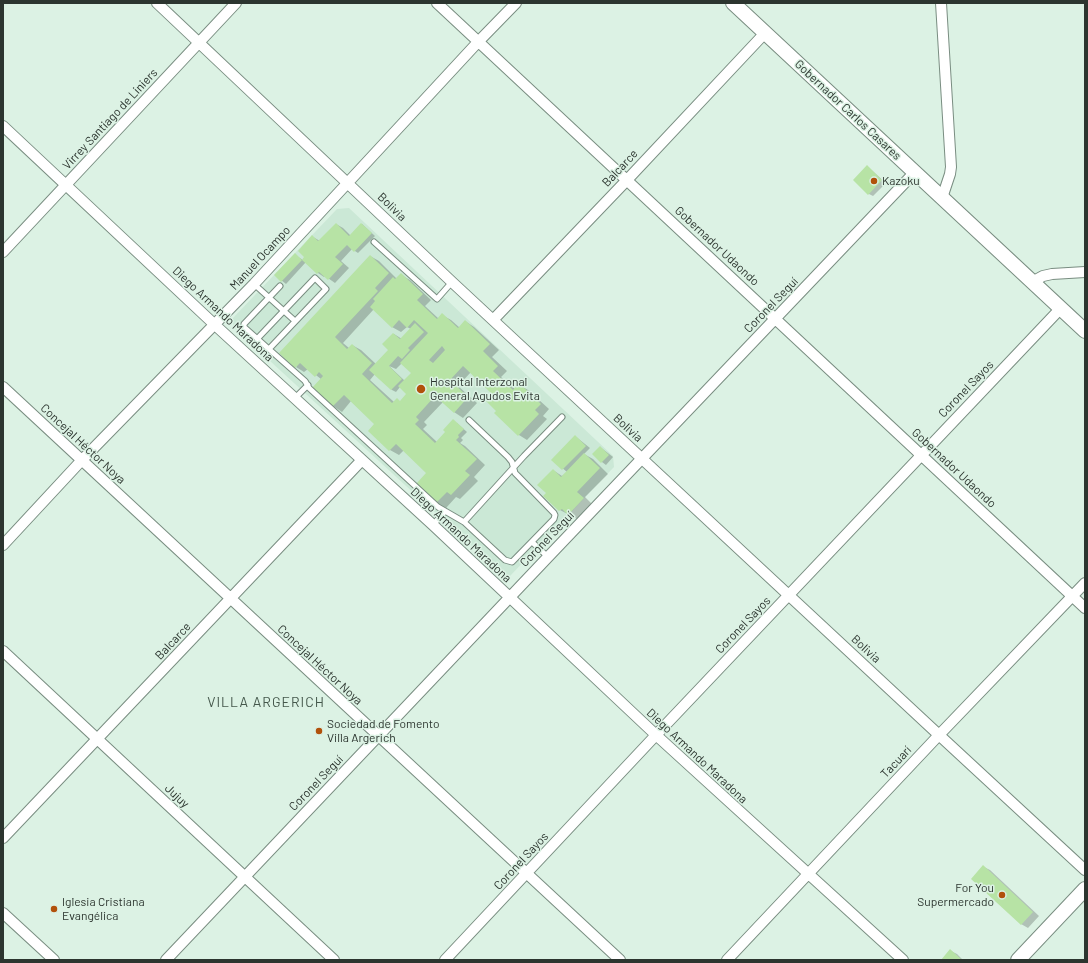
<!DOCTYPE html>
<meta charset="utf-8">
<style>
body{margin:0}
#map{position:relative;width:1088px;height:963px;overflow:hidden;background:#dcf2e4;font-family:Barlow,sans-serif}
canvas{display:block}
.frame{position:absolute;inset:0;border:4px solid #2c352f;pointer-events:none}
</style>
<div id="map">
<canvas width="1088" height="963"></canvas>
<div class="frame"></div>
</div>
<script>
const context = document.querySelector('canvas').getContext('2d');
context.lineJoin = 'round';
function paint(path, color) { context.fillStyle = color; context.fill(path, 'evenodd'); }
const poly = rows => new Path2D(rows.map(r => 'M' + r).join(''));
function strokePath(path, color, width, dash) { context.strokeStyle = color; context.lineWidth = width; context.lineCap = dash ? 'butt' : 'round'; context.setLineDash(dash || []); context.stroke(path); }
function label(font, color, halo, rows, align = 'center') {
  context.font = font + ' Barlow,sans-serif'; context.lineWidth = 3; context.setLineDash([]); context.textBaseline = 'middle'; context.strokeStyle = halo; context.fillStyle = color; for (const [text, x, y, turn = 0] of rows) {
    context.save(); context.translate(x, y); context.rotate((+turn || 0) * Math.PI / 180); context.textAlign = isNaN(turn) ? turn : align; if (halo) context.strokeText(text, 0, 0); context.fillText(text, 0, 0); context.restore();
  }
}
paint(poly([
 [349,208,613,456,614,467,510,576,503,575,233,327,233,318,337,209]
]), '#cbe8d6');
paint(poly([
 [867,166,886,183,873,196,869,194],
 [336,224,343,228,351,236,362,224,375,236,358,253,352,249,341,261,349,268,335,283,325,276,324,277,318,273,306,262,286,284,275,275,295,255,303,260,313,237,320,241],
 [370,256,379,261,397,279,401,275,410,280,431,300,425,306,439,319,442,315,451,320,460,328,465,321,474,327,499,350,492,357,507,371,501,377,515,389,519,385,528,390,549,409,543,416,547,419,527,440,519,435,497,411,494,394,471,372,458,386,477,403,463,418,454,412,443,402,424,422,427,425,423,429,437,442,457,423,467,432,461,438,463,440,460,443,465,446,485,465,474,477,478,481,460,499,456,497,446,508,437,503,417,484,428,473,404,450,399,455,390,450,376,424,351,401,342,412,333,406,313,388,321,379,308,369,304,372,296,367],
 [374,309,392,327,401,332,407,327,411,329,402,339,394,334,389,350,376,364,361,350,352,345,349,348,343,343],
 [402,363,415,376,405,381,389,366,396,369],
 [375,374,392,390,396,392,400,387,408,394,401,401,394,402,370,380],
 [575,436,590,448,584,454,593,459,608,474,585,497,592,504,577,519,560,510,547,493,553,470,562,476,567,472,553,460],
 [600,447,613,457,606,465,602,462],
 [984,867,990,870,1039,916,1028,928,1021,924],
 [951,951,957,954,963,960,942,960]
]), '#0003');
paint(poly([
 [867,165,882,180,868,195,853,180],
 [336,223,349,236,361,223,372,233,354,252,347,245,335,257,343,264,328,280,319,272,317,274,302,260,304,257,298,251,312,235,318,241],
 [295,253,302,260,281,282,274,275],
 [370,255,389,273,375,288,378,291,335,337,347,349,352,344,372,363,362,374,392,403,397,398,400,401,406,394,398,386,411,373,400,363,428,333,414,320,407,328,399,320,392,328,370,307,375,301,373,299,393,277,395,279,401,273,423,294,417,300,437,319,442,313,458,328,465,320,490,344,483,351,498,366,493,371,513,390,519,383,541,404,535,410,539,414,518,436,494,413,496,411,486,401,492,394,463,366,450,380,468,397,454,413,435,396,416,417,419,420,415,424,435,443,445,432,443,430,453,419,464,429,458,435,459,437,456,440,477,459,465,471,470,475,451,495,447,492,436,503,416,484,426,473,396,444,389,451,368,431,374,424,344,395,332,407,312,388,323,376,319,372,315,377,300,363,295,368,279,353],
 [442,346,445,350,433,363,429,360],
 [415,323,424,332,408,348,410,350,402,359,398,356,389,366,402,379,391,390,369,370,388,350,382,344,393,333,400,339],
 [575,435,586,446,562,470,551,460],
 [600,446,609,455,601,463,592,454],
 [584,453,600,468,577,492,584,498,568,515,562,509,559,511,543,496,546,493,537,485,553,469,561,477],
 [983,865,1033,912,1021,925,971,879],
 [950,949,962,960,941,960]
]), '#b7e3a5');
const lane = poly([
 [374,242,437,299,452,282],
 [254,284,295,321],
 [280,286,244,324,244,327,305,381,309,388,438,507,464,522,505,560,512,562,554,519,555,515,554,513,518,476,515,473,512,462,508,457,469,420],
 [257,339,315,278,326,289,269,349],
 [295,398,308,385],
 [464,522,524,456,562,417],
 [433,525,445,511],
 [532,542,548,557]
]);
const street = poly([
 [157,3,452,282,939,735,1085,870],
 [437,3,1085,608],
 [941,3,951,167,950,174,942,198],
 [3,126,215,325,433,525,656,735,903,960],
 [3,252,236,3],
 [1032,282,1043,276,1052,274,1085,272],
 [493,320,627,180,765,33],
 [3,387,620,960],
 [3,545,81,461,254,284,478,42,516,3],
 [3,651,334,960],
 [3,838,361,461],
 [3,913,54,960],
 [166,960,548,557,915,172],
 [445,960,656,735,1061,308],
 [727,960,939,735,1085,583]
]);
const secondary = poly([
 [733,3,1085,331],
 [1018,960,1085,889]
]);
strokePath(lane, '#798d81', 7);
strokePath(street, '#798d81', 12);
strokePath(secondary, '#798d81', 16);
strokePath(lane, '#fff', 5);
strokePath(street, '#fff', 10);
strokePath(secondary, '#fff', 14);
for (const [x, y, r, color] of [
 [874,181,4,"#b1510b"],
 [421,389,5,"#b1510b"],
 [319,731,4,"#b1510b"],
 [1002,895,4,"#b1510b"],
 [54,909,4,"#b1510b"]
]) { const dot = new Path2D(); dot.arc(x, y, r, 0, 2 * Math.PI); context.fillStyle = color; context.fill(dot); strokePath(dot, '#dcf2e4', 1.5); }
label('12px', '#2c352f', '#dcf2e4', [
 ["Gobernador Carlos Casares",848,110,43],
 ["Virrey Santiago de Liniers",110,119,-47],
 ["Balcarce",620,168,-47],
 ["Bolivia",392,207,44],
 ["Gobernador Udaondo",717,246,43],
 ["Manuel Ocampo",260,258,-47],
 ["Coronel Seguí",771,305,-46],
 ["Diego Armando Maradona",223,314,43],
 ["Coronel Sayos",966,389,-46],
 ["Bolivia",628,428,43],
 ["Concejal Héctor Noya",83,444,43],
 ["Gobernador Udaondo",954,468,43],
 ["Diego Armando Maradona",461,535,43],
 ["Coronel Seguí",547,539,-46],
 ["Coronel Sayos",743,625,-46],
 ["Balcarce",173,641,-47],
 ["Bolivia",866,649,43],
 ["Concejal Héctor Noya",320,665,43],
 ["Diego Armando Maradona",697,756,43],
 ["Tacuarí",896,762,-47],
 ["Coronel Seguí",316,783,-46],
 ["Jujuy",177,796,43],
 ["Coronel Sayos",521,861,-47]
]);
label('12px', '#2c352f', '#dcf2e4', [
 ["Kazoku",882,181],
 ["Hospital Interzonal",430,382],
 ["General Agudos Evita",430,396],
 ["Sociedad de Fomento",327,724],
 ["Villa Argerich",327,738],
 ["For You",994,888,"right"],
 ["Supermercado",994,902,"right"],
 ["Iglesia Cristiana",62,902],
 ["Evangélica",62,916]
], 'left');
context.letterSpacing = '1px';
label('14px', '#45584c', '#dcf2e4', [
 ["VILLA ARGERICH",266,702]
]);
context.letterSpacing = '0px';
</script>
